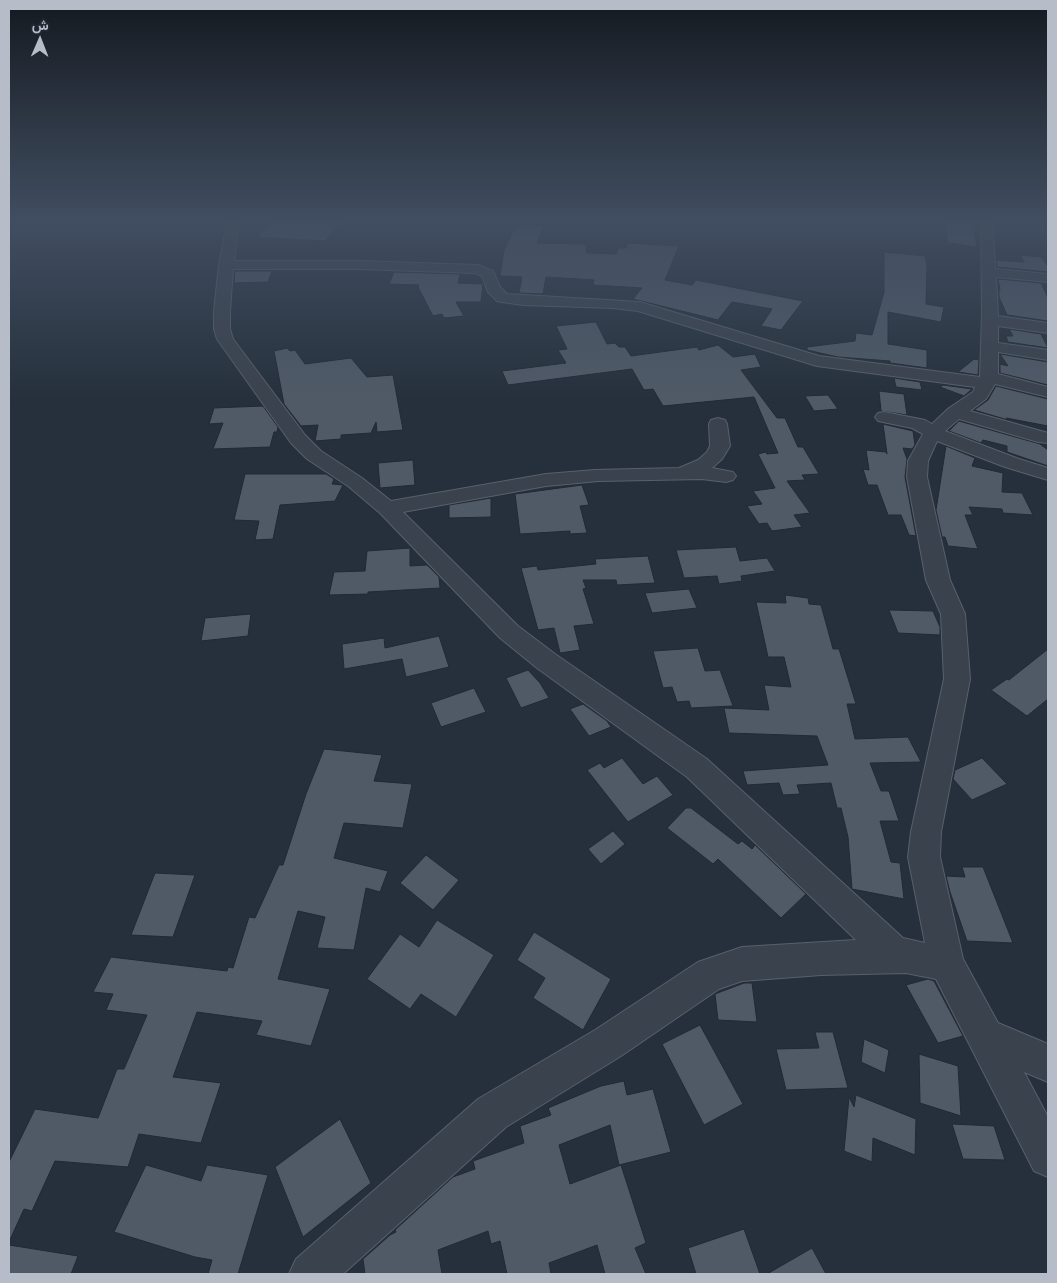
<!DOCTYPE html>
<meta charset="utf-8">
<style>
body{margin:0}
#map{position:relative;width:1057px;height:1283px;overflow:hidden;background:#26303c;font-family:Lato,Vazirmatn,sans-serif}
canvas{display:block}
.frame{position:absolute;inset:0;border:10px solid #b6bdc8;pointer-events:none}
.north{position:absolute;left:15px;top:15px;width:50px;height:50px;-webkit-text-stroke:4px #1f2732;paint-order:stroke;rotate:1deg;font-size:14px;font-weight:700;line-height:20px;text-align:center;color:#b6bdc8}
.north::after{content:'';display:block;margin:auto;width:18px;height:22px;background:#b6bdc8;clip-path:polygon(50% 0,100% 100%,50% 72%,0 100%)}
</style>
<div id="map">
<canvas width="1057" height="1283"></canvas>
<div class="frame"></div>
<div class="north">ش</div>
</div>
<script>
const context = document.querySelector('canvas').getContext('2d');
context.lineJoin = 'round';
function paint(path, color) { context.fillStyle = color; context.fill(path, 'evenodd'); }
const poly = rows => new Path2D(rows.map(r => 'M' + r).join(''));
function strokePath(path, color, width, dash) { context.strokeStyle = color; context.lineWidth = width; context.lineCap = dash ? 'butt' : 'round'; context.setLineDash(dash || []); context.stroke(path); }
const building = poly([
 [271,223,340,223,325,241,258,237,271,223],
 [945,223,972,223,977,247,948,243,945,223],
 [520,225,544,226,537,243,586,244,587,253,616,254,618,248,626,248,628,243,679,246,665,280,692,285,696,280,803,301,781,330,761,326,772,309,732,302,718,320,633,299,642,288,593,285,594,280,546,277,543,294,519,293,522,277,500,276,504,250,515,227,519,227,520,225],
 [884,252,925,256,927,266,926,304,944,307,941,322,888,312,888,344,927,350,927,368,890,363,890,361,838,357,807,350,807,347,855,341,856,333,872,335,884,292,884,252],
 [1020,255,1042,257,1048,267,1048,272,997,267,996,260,1024,262,1020,255],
 [235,271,272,271,268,282,234,283,235,271],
 [394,272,460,274,458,283,483,284,481,302,456,302,464,316,444,318,442,314,433,316,418,287,419,285,389,284,394,272],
 [998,279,1041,283,1048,298,1048,321,1007,315,999,297,999,289,1000,290,998,279],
 [596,322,607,344,615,343,619,347,625,347,631,356,697,347,699,350,718,345,733,357,755,354,761,367,741,370,777,418,785,418,798,447,803,447,819,474,802,475,805,480,787,481,810,513,794,515,802,527,772,531,767,523,759,524,747,506,762,504,753,491,775,488,758,454,766,452,767,454,778,453,754,397,663,406,653,389,644,390,632,369,508,385,502,371,566,363,558,350,567,349,556,326,596,322],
 [1009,329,1041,334,1048,348,1008,342,1006,336,1013,336,1009,329],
 [287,348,290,351,295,350,305,364,351,358,367,377,393,375,403,430,377,432,376,422,371,433,341,435,341,439,315,441,318,425,301,426,284,404,274,351,287,348],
 [1000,354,1048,362,1048,385,1000,373,1000,364,1008,366,1000,354],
 [974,359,979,360,978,375,958,372,974,359],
 [894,378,920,382,922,390,896,387,894,378],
 [943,385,972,389,964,396,940,387,943,385],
 [996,386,1048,399,1048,426,1006,418,1008,420,974,410,988,400,996,386],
 [879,391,904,394,907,415,881,411,879,391],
 [828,395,838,409,814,411,805,396,828,395],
 [263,406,278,427,277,432,274,432,270,447,213,449,223,423,209,424,214,408,263,406],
 [959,421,1040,444,1048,450,1048,466,1007,452,1007,446,983,440,981,443,949,431,959,421],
 [883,424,913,431,915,445,912,449,903,448,907,459,905,477,916,536,909,535,901,515,888,515,877,485,868,485,863,469,869,470,866,450,886,452,887,454,883,424],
 [946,446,975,458,972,466,1003,473,1002,492,1022,493,1033,515,1003,513,1002,509,969,507,973,515,965,515,978,549,948,546,945,537,942,537,936,510,946,446],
 [413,460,415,485,380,488,378,463,413,460],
 [245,474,326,474,334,479,332,484,343,485,335,501,280,505,273,539,255,540,259,521,234,520,245,474],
 [582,485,589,505,580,506,587,533,570,534,570,531,520,534,515,494,582,485],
 [491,498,491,517,449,518,449,505,491,498],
 [736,547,740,561,767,558,775,571,741,576,742,581,719,584,717,576,684,578,676,550,736,547],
 [410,548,410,566,427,565,439,577,440,588,368,592,368,594,329,595,334,572,365,571,367,551,410,548],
 [648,556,655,583,617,585,616,580,583,580,586,588,583,589,594,624,574,626,580,650,560,653,554,628,538,630,521,568,537,566,538,570,596,564,595,559,648,556],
 [689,589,697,608,652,613,645,593,689,589],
 [785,595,808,598,809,604,821,605,833,649,839,649,856,704,847,704,855,739,908,737,921,762,870,763,881,791,889,791,899,821,880,821,891,862,900,863,904,899,852,889,848,837,841,808,837,808,831,783,797,785,800,794,783,795,779,783,747,785,743,771,828,765,817,736,729,733,724,708,769,710,764,685,791,687,784,657,768,657,756,602,786,603,785,595],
 [889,610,933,611,940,627,940,635,898,633,889,610],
 [251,614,248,636,201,641,205,618,251,614],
 [439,636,449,667,406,677,402,659,344,669,342,644,384,638,385,648,439,636],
 [698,648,705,671,720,670,733,706,691,708,689,701,677,702,672,687,663,688,653,651,698,648],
 [1048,649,1048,699,1027,716,991,690,1007,679,1009,680,1048,649],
 [528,670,540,683,549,698,521,708,506,678,528,670],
 [474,688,486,712,441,727,431,703,474,688],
 [583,704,607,721,611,727,589,736,570,709,583,704],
 [324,749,382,755,374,781,412,784,403,828,344,823,334,858,388,871,380,892,366,888,354,950,317,948,325,917,298,911,278,979,330,989,311,1046,256,1035,262,1021,197,1012,173,1077,221,1083,201,1143,139,1134,128,1167,55,1161,32,1211,24,1209,9,1242,9,1162,35,1109,98,1118,117,1069,124,1069,147,1015,106,1010,113,994,93,992,111,957,227,971,228,967,233,968,249,917,255,918,279,865,283,865,306,794,324,749],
 [622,758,643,784,657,776,673,795,628,822,587,770,600,763,604,768,622,758],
 [982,758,1007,784,972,800,953,779,955,770,982,758],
 [686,808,691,808,738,844,742,841,752,849,755,845,806,894,781,918,718,859,713,864,667,828,686,808],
 [613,831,625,844,601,864,588,849,613,831],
 [426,855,459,880,433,910,400,883,426,855],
 [962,867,983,867,1013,943,967,941,950,892,946,876,965,877,962,867],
 [155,873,195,875,173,937,131,935,155,873],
 [437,920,494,955,456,1017,421,994,410,1009,367,979,400,934,419,947,437,920],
 [534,932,611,979,583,1030,533,998,545,978,517,960,534,932],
 [928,979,934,981,963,1036,938,1043,906,985,928,979],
 [744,983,752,983,757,1022,718,1020,715,994,744,983],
 [700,1025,743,1104,704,1125,662,1044,700,1025],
 [815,1032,833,1032,848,1088,786,1090,776,1049,819,1048,815,1032],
 [864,1039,889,1050,885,1073,861,1062,864,1039],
 [919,1054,958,1066,961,1116,920,1103,919,1054],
 [624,1081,627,1095,653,1089,671,1152,619,1165,610,1125,559,1145,570,1184,621,1165,646,1243,635,1248,646,1274,605,1274,597,1245,549,1263,551,1274,507,1274,500,1241,491,1244,488,1231,438,1250,442,1274,365,1274,363,1259,390,1235,396,1232,395,1230,453,1177,475,1169,473,1161,524,1143,520,1126,551,1115,548,1108,601,1086,624,1081],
 [856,1095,916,1119,915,1155,873,1138,872,1162,844,1151,849,1097,854,1107,856,1095],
 [340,1119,371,1183,303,1237,275,1167,340,1119],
 [952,1124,994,1126,1005,1160,963,1159,952,1124],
 [146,1165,201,1181,207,1165,268,1175,238,1274,208,1274,212,1260,195,1257,114,1232,146,1165],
 [744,1229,760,1274,696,1274,688,1248,744,1229],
 [9,1245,78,1256,71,1274,9,1274,9,1245],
 [812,1248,826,1274,767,1274,812,1248]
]);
paint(building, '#505a67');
strokePath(building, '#212934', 1);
const minor = poly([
 [227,223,239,223,234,261,359,261,478,265,493,271,500,287,507,294,640,302,819,356,980,377,982,313,981,223,993,223,995,269,1048,274,1048,282,996,277,998,316,1048,323,1048,333,998,326,998,343,1048,350,1048,360,998,352,998,374,1048,387,1048,397,995,384,986,399,970,411,1048,433,1048,443,1038,442,959,419,945,431,1019,459,1048,468,1048,480,1005,467,937,441,928,461,927,477,950,580,965,614,970,679,941,832,940,857,963,959,998,1023,1048,1044,1048,1082,1024,1072,1048,1117,1048,1177,1034,1171,936,979,906,973,821,975,742,981,719,989,621,1056,506,1127,343,1274,289,1274,296,1259,478,1099,595,1030,698,962,742,947,856,940,687,777,537,668,500,638,380,513,348,486,307,459,291,443,217,339,214,329,214,311,219,265,227,223],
 [233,269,359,269,475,273,482,276,488,292,497,301,502,302,523,305,613,308,638,311,817,366,975,387,973,392,949,408,932,424,925,420,884,412,878,413,875,417,878,421,912,428,923,434,908,461,907,477,926,580,941,614,944,679,911,832,908,857,925,943,903,938,707,759,555,654,518,626,403,512,546,486,598,481,702,479,726,482,733,480,736,476,733,472,712,468,722,459,730,446,727,424,725,420,718,418,711,420,709,424,710,446,707,452,698,460,679,468,595,470,546,474,391,501,362,478,321,451,305,435,233,339,230,329,230,311,233,269]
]);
strokePath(minor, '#58606b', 2);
paint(minor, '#3a424d');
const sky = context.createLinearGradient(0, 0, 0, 403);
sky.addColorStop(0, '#151a21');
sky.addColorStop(0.55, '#414e61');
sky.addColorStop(1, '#414e6100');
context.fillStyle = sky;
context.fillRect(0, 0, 1057, 403);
</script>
